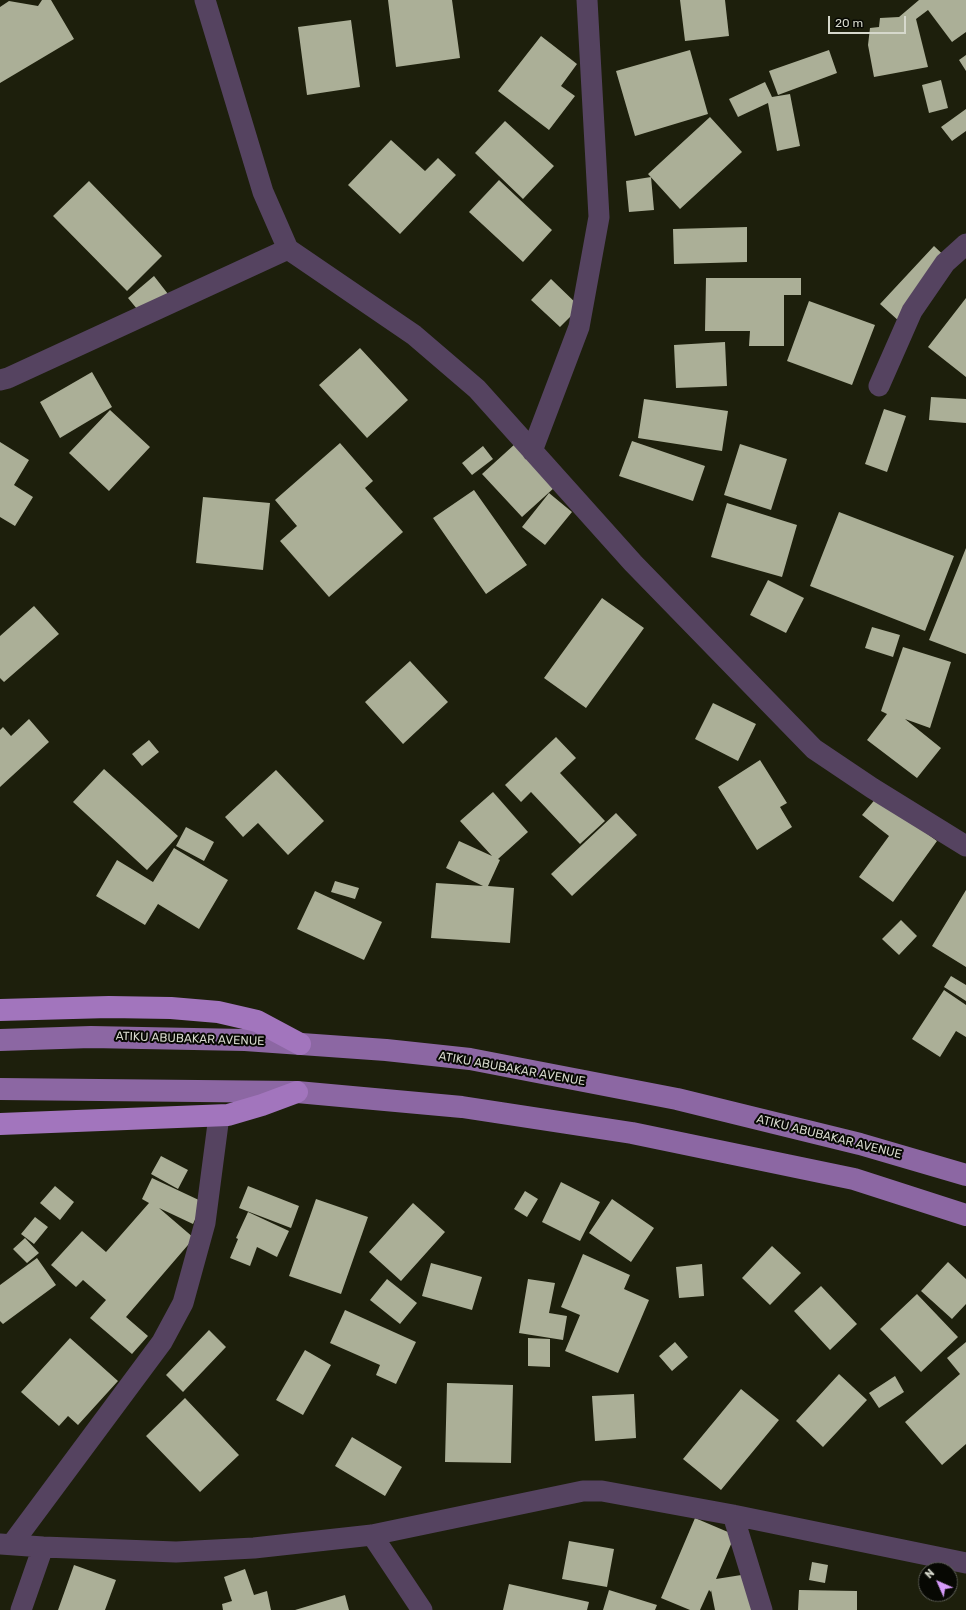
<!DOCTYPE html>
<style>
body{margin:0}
#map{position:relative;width:966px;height:1610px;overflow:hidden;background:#1d1f0c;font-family:Rubik,sans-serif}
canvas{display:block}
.north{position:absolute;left:918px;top:1562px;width:40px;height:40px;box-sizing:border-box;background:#070803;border:1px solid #5a5b53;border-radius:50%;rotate:315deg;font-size:11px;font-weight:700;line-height:16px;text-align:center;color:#d6d8cc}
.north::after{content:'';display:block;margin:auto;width:14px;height:18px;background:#d69bfa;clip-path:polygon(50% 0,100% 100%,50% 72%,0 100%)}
.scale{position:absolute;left:828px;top:16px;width:78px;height:18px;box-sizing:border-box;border:2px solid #d6d8cc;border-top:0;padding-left:5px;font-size:12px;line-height:14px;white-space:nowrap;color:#d6d8cc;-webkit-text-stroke:3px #070803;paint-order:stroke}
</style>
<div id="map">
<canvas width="966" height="1610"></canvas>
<div class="north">N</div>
<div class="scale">20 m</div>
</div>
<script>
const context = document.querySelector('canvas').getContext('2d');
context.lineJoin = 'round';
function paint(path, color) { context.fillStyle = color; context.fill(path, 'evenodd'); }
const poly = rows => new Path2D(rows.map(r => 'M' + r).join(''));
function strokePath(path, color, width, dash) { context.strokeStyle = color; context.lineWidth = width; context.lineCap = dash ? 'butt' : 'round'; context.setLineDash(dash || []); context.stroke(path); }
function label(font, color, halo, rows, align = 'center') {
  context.font = font + ' Rubik,sans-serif'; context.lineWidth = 4; context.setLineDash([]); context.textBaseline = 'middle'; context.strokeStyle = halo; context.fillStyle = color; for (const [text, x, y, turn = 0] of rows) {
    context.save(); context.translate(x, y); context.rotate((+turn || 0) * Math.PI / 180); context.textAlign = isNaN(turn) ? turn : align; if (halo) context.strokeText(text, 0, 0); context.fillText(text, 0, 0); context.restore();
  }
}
paint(poly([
 [42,0,51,0,74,39,0,83,0,7,9,1,38,6],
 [388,0,452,0,460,58,396,67],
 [680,0,725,0,729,36,685,41],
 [919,0,966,0,966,32,952,42,928,10,916,19,928,67,874,77,868,45,870,28,879,27,880,18,899,17],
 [351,20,360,87,307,95,298,27],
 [541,36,577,64,561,86,575,96,549,130,498,91],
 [690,50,708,114,635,136,616,71],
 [829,50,837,73,778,95,769,71],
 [966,55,966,71,959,60],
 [941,80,948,108,929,113,922,85],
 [765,82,772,97,790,94,800,146,777,151,768,103,738,117,729,99],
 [966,109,966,131,952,141,941,127],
 [710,117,742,152,680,209,648,174],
 [505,121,554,166,523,199,475,153],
 [391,140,425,171,438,158,456,175,400,234,348,185],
 [651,177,654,210,629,212,626,181],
 [499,180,552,230,523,262,469,212],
 [89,181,162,256,127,291,53,216],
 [747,227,747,262,674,264,673,229],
 [934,246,954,265,900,322,880,304],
 [154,276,168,294,142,315,128,298],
 [706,278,801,278,801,295,784,295,784,346,749,346,750,331,705,331],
 [551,279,580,307,560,327,531,300],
 [966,298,966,377,928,347],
 [809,301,875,325,852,385,787,361],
 [725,342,727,386,676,388,674,345],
 [360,348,408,400,367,438,319,385],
 [92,372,112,407,60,438,40,402],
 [931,397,966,399,966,423,929,420],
 [644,399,728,411,722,451,638,438],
 [884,409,906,416,887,472,865,464],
 [110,410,150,447,109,491,69,453],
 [632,441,705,466,693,501,619,476],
 [0,442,29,460,14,485,33,497,15,526,0,517],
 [340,443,373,481,365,488,403,532,329,597,280,541,297,526,275,500],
 [515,444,555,487,522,517,482,474],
 [740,444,787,459,771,510,724,495],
 [483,446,493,459,472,475,462,463],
 [474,490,527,565,486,594,433,518],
 [549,493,572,512,545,545,522,527],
 [203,497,270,503,263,570,196,563],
 [727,503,797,525,782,577,711,557],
 [839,512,954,556,925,631,810,586],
 [966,548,966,654,929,640],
 [768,580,804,598,786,633,750,615],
 [602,598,644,628,586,708,544,678],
 [34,606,59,634,4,682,0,678,0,636],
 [872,627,900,635,893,657,865,648],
 [903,647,951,662,930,728,905,719,941,748,917,778,867,740,887,714,881,711],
 [410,661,448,702,403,744,365,702],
 [713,703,756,724,738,761,695,739],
 [29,719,49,742,0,787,0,730,3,727,11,736],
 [556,737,576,758,560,773,605,821,580,844,531,792,521,802,505,785],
 [149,740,159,752,142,766,132,754],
 [760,760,787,803,780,807,792,827,757,850,718,787],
 [104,769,178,836,147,870,73,802],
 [276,770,324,821,288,855,258,823,243,837,225,817],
 [493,792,528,832,498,859,500,860,488,886,514,888,510,943,431,938,436,883,483,886,446,868,459,841,492,856,460,821],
 [877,797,937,841,893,902,859,877,889,836,862,815],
 [616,813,637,835,572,896,551,874],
 [186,827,214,842,204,861,176,846],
 [174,848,228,880,199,929,158,904,145,925,96,896,117,860,153,882],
 [335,881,359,888,355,899,331,892],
 [966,890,966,967,932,946],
 [315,891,382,922,364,960,297,929],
 [901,920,917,936,899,955,882,939],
 [951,976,966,985,966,1001,944,987],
 [944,990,966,1005,966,1037,956,1031,940,1057,912,1039],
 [161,1156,188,1170,178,1189,151,1174],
 [152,1178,203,1202,193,1224,159,1208,194,1238,126,1317,148,1336,132,1354,90,1318,106,1300,83,1280,76,1287,51,1265,82,1231,106,1252,149,1203,142,1199],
 [561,1182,600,1202,580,1241,542,1222],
 [55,1186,74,1202,60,1220,40,1203],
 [248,1186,299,1206,291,1228,239,1208],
 [525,1191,538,1199,527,1217,514,1209],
 [316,1199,368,1217,341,1294,289,1276],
 [612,1199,654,1228,631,1262,589,1233],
 [413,1203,445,1232,401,1281,369,1252],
 [248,1212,289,1231,277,1257,257,1247,250,1266,230,1258,238,1239,236,1238],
 [35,1217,48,1227,34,1244,21,1234],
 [25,1238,39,1253,27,1263,13,1249],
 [772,1246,801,1273,770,1305,742,1278],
 [583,1254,630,1275,624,1289,649,1300,618,1373,565,1351,580,1315,561,1307],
 [37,1258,56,1285,3,1324,0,1321,0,1285],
 [948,1262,966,1279,966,1304,952,1319,921,1291],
 [431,1263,482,1277,472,1310,422,1296],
 [702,1264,704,1296,679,1298,676,1267],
 [387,1279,417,1303,400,1324,370,1300],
 [528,1279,555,1283,549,1313,567,1316,563,1340,519,1333],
 [821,1286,857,1324,830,1350,794,1311],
 [917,1294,958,1337,921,1372,880,1329],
 [345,1310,416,1342,396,1384,376,1375,380,1365,330,1343],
 [209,1330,226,1347,183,1392,166,1375],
 [70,1338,118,1381,78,1425,68,1416,59,1426,21,1392],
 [528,1338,550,1339,550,1367,528,1366],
 [675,1342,688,1357,672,1371,659,1356],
 [966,1342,966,1444,942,1465,905,1422,960,1374,947,1358],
 [305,1350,331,1365,303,1415,276,1400],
 [839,1374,867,1400,823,1447,796,1421],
 [895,1376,904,1392,879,1408,869,1393],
 [447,1383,513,1385,511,1463,445,1462],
 [741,1389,779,1420,721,1490,683,1459],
 [634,1394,636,1438,595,1441,592,1396],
 [185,1398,239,1455,200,1492,146,1436],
 [352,1437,402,1467,385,1496,335,1466],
 [695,1518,735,1535,716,1579,754,1573,760,1610,715,1610,711,1590,711,1592,709,1590,700,1610,690,1610,661,1598],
 [569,1541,614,1549,607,1587,562,1579],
 [812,1562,828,1565,825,1583,809,1580],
 [74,1565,116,1580,105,1610,58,1610],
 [245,1569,254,1595,267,1591,271,1610,223,1610,222,1604,232,1601,224,1577],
 [509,1584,589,1602,587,1610,503,1610],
 [609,1590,657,1605,655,1610,603,1610],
 [799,1590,857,1591,857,1610,798,1610],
 [345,1595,349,1610,295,1610]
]), '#abaf97');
strokePath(poly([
 [205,0,263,192,288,249,414,335,477,389,633,563,814,749,872,788,966,846],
 [0,380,8,378,288,249],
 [879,386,912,311,945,263,966,244],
 [532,451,579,327,599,217,587,0],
 [733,1515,762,1610],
 [372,1535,422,1610],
 [0,1544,43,1547,176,1552,254,1548,372,1535,583,1491,602,1491,733,1515,966,1563],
 [12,1544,162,1342,183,1303,205,1223,219,1116],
 [21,1610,43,1547]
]), '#554360', 21);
strokePath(poly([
 [0,1040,91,1037,245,1040,386,1050,470,1059,677,1099,860,1144,966,1175],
 [0,1089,297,1092,462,1107,632,1133,854,1179,966,1215]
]), '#8c67a3', 22);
strokePath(poly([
 [0,1010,109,1007,171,1008,218,1012,257,1021,300,1044],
 [0,1124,228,1115,262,1105,297,1092]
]), '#a275bd', 22);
label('12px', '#d6d8cc', '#070803', [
 ["ATIKU ABUBAKAR AVENUE",190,1039,2],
 ["ATIKU ABUBAKAR AVENUE",512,1069,10],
 ["ATIKU ABUBAKAR AVENUE",829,1137,14]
]);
</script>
